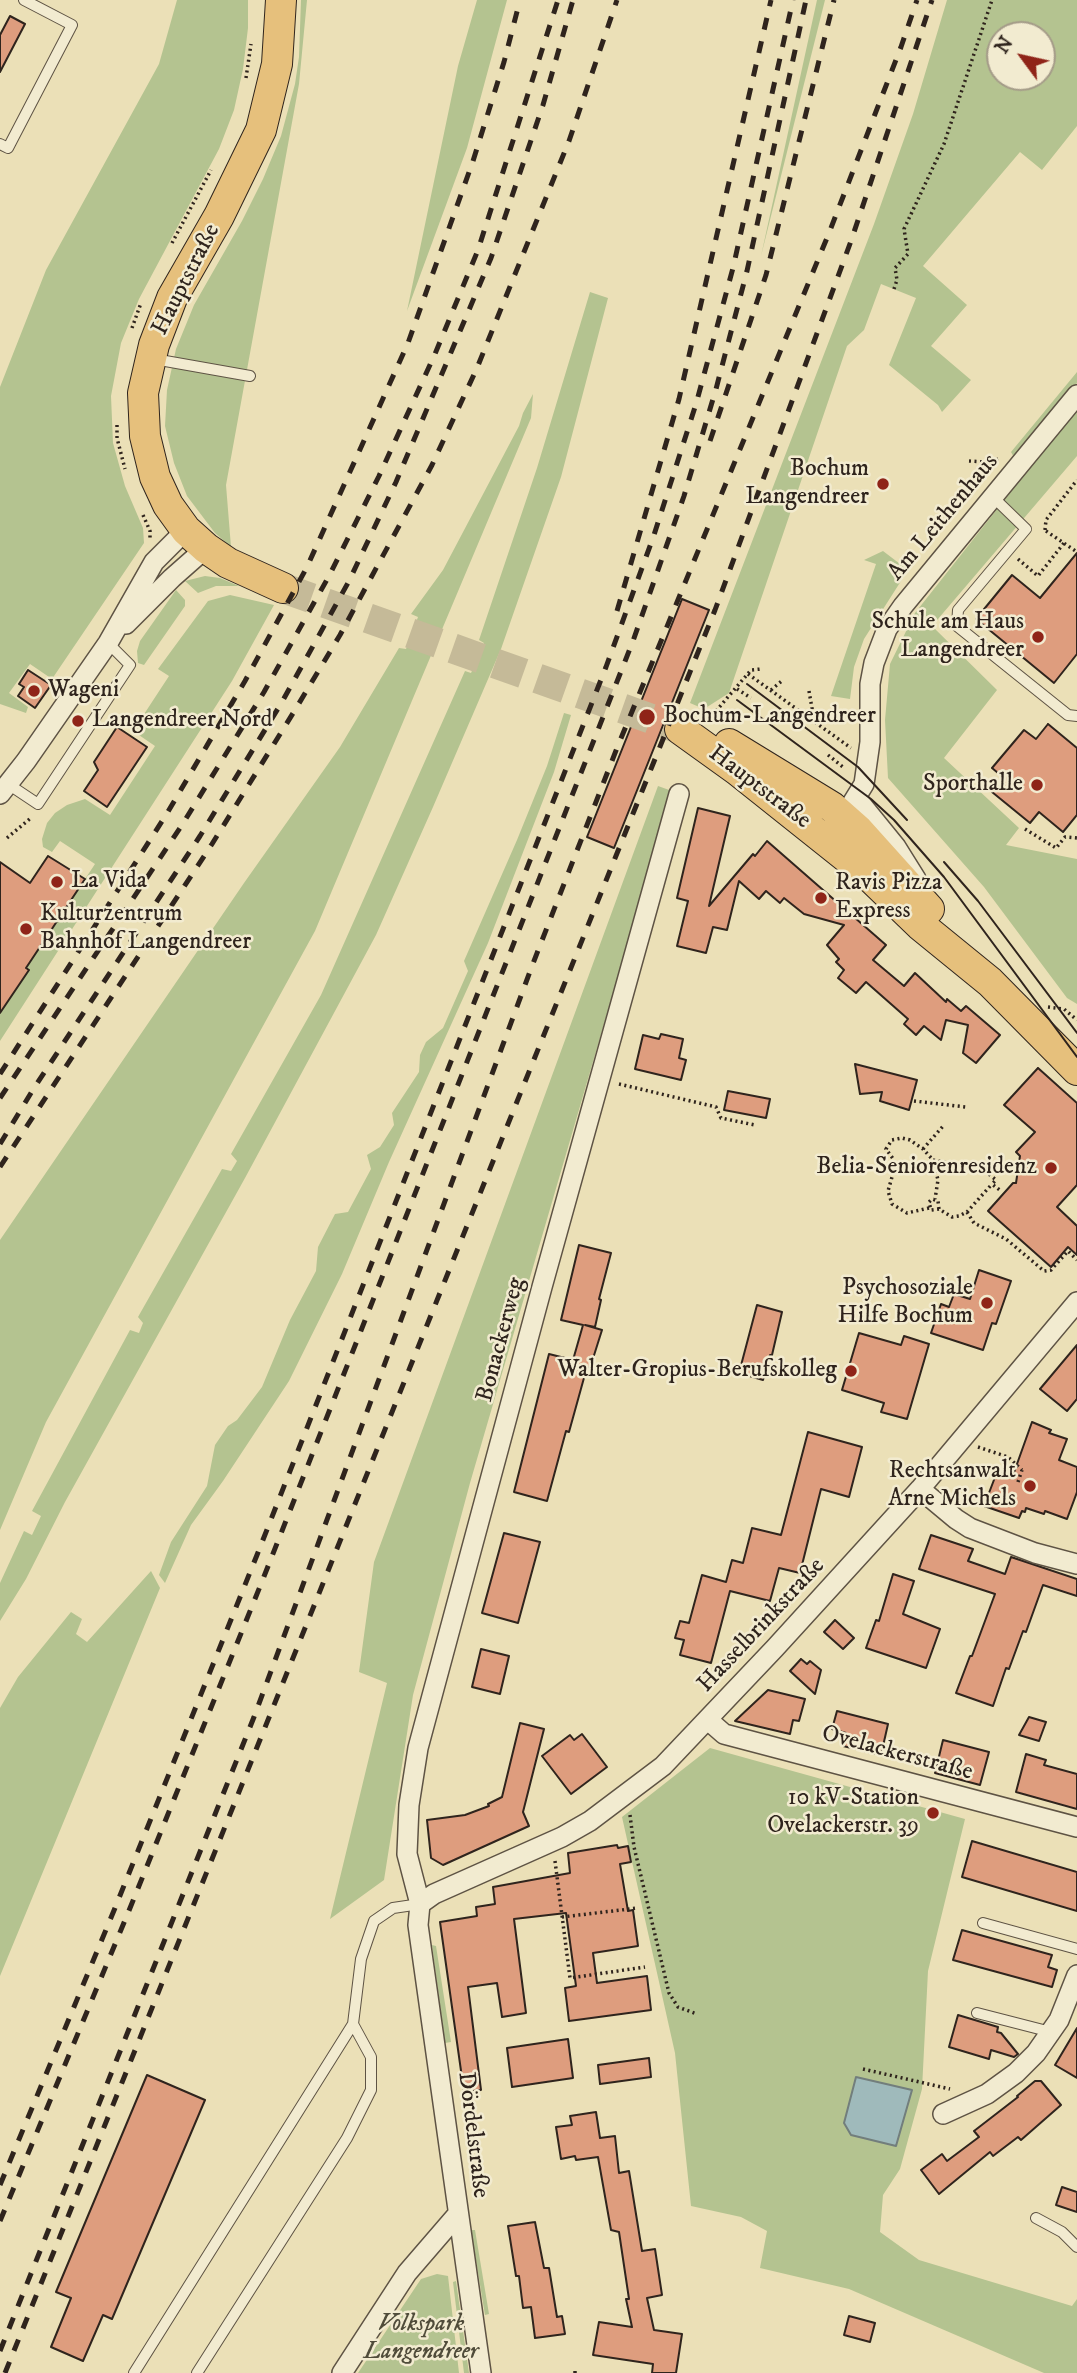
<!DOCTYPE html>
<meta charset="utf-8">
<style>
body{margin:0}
#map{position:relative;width:1077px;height:2373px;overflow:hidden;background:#ebe0b7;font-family:"IM FELL DW Pica",serif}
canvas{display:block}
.north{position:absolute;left:986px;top:21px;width:70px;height:70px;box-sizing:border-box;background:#f2ebd0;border:2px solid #a49b88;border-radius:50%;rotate:303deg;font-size:19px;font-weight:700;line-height:28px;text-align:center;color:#2f241d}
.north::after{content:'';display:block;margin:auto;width:24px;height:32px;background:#8f2418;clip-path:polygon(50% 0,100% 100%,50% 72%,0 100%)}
</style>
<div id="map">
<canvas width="1077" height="2373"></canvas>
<div class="north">N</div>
</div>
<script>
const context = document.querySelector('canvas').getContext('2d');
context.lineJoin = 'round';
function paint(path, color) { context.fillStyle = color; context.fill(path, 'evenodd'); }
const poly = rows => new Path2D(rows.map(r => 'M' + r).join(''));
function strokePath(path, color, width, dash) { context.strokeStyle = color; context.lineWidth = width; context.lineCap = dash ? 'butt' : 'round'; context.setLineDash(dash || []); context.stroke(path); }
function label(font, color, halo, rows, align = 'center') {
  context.font = font + ' "IM FELL DW Pica",serif'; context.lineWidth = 5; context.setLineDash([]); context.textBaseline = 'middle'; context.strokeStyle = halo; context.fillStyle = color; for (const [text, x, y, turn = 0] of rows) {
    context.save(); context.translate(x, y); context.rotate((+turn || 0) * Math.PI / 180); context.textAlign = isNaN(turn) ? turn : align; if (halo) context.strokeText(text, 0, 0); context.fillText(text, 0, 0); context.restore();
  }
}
paint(poly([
 [177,0,248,0,248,28,243,69,234,110,219,149,139,299,121,343,111,396,113,443,125,486,143,528,144,543,52,679,30,664,9,693,28,707,26,713,0,704,0,387,46,270,159,64],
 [301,0,307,0,299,84,226,485,231,547,215,533,187,496,174,463,165,426,167,390,176,349,194,305,242,221,263,179,281,136,295,84,299,57],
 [477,0,507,0,467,148,407,311,458,66],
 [817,0,825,0,761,256],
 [947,0,1077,0,1077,126,1042,170,1020,152,923,266,967,305,931,346,971,380,942,412,938,405,889,365,916,298,881,284,864,330,847,346,729,693,704,709,690,703,874,224,913,114],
 [1042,35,1042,77,1000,77,1000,35],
 [590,292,608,298,561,477,501,649,433,807,376,935,245,1178,65,1502,26,1579,0,1621,0,1583,24,1531,32,1535,41,1516,32,1511,130,1330,139,1333,143,1323,138,1317,222,1169,231,1171,237,1161,231,1154,321,995,465,671,471,673,484,643,479,640,537,468],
 [1077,372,1077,383,1015,459,1011,452],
 [533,394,531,418,315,931,46,1422,0,1530,0,1240,244,883,340,747,399,648,406,649,418,617,411,614,443,570,519,426,523,413],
 [1077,408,1077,456,932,626,997,690,944,758,1019,828,1006,845,1077,859,1077,1004,1067,998,984,887,888,778,885,720,890,664,915,613],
 [883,551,908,570,864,639,854,667,850,699,831,696,876,564,864,560],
 [205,576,220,578,239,586,216,586,198,593,185,581],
 [176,590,185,600,185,606,144,665,138,663,137,651,140,641],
 [230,595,274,605,232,681,0,1041,0,1013,29,970,26,968,95,864,60,841,52,852,43,847,42,839,47,823,55,813,67,805,85,799,110,815,155,746,133,731,169,676,158,669,208,601],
 [564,713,571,715,554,772,488,943,389,1162,342,1274,289,1381,223,1481,191,1525,165,1583,159,1575,171,1542,207,1486,215,1445,228,1426,237,1420,262,1387,290,1320,316,1271,318,1247,335,1214,348,1212,371,1169,367,1155,380,1147,394,1125,392,1113,419,1072,420,1055,426,1042,443,1028,468,971,464,961,517,840,547,766],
 [658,786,672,791,470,1483,413,1695,384,1880,330,1919,387,1683,359,1672,374,1562],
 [151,1571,160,1588,0,1976,0,1708,18,1677,71,1612,82,1619,76,1634,87,1642],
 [710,1748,965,1819,928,1971,922,2089,900,2169,883,2195,880,2232,919,2260,1072,2306,1077,2299,1077,2373,1044,2373,849,2289,760,2268,767,2231,741,2217,691,2206,675,2053,622,1817],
 [432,1945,436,1946,451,2042,445,2043],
 [471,2230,475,2230,489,2314,485,2315],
 [437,2274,448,2276,459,2373,358,2373,421,2279],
 [456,2281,469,2373,464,2373,453,2282]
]), '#b4c390');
const water = poly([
 [856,2077,912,2090,896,2146,851,2135,844,2123,856,2077]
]);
paint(water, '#9fbabb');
strokePath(water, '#727e7c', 2);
const building = poly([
 [10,16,25,24,0,72,0,35,10,16],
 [1077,553,1077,654,1054,683,976,619,1012,575,1040,598,1077,553],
 [682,599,709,610,614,848,587,837,682,599],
 [28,670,51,685,35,708,18,696,24,687,19,684,28,670],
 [1048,724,1077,748,1077,815,1063,832,1039,812,1030,823,992,792,1004,778,992,768,1024,730,1036,739,1048,724],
 [117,727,147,747,107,807,84,791,98,770,94,762,117,727],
 [698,808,730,816,709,906,753,854,755,856,767,841,886,945,873,960,904,986,915,973,946,1002,947,999,961,1011,966,1006,1000,1035,976,1063,963,1053,968,1025,946,1020,941,1040,924,1026,916,1035,904,1024,908,1019,866,982,856,993,838,978,844,970,836,962,839,959,827,945,844,925,804,914,784,898,780,903,766,891,759,899,739,881,727,930,713,927,706,953,677,946,688,901,677,898,698,808],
 [48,856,85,879,26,968,29,970,0,1013,0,862,30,883,48,856],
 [661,1034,683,1039,679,1058,686,1060,681,1080,635,1069,643,1035,659,1039,661,1034],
 [855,1064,917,1080,909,1110,880,1101,882,1092,860,1094,855,1064],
 [1038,1068,1077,1103,1077,1185,1057,1207,1077,1226,1077,1255,1068,1247,1051,1267,988,1211,1013,1183,1016,1183,1020,1156,1016,1152,1035,1132,1004,1105,1038,1068],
 [728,1091,770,1099,766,1118,724,1110,728,1091],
 [579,1245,611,1253,599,1299,601,1300,595,1327,585,1325,602,1330,590,1368,587,1367,569,1432,566,1431,547,1501,514,1492,549,1354,573,1360,583,1325,561,1320,579,1245],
 [979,1270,1011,1281,996,1324,992,1323,983,1350,931,1333,941,1304,949,1307,954,1294,970,1299,979,1270],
 [757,1305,782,1312,772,1355,770,1355,763,1380,739,1373,757,1305],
 [859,1333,901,1345,904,1336,929,1344,907,1419,881,1412,884,1403,842,1390,859,1333],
 [1077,1345,1077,1399,1067,1411,1040,1389,1077,1345],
 [1032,1422,1051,1430,1049,1433,1067,1439,1059,1460,1077,1467,1077,1492,1067,1519,1045,1511,1044,1514,1026,1508,1025,1512,1022,1511,1019,1518,984,1506,997,1472,1012,1478,1032,1422],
 [808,1432,862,1447,849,1497,821,1489,800,1573,779,1568,770,1601,730,1591,711,1663,680,1655,684,1640,675,1638,680,1621,689,1623,702,1575,726,1582,732,1560,743,1563,752,1528,781,1535,808,1432],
 [504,1533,540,1542,518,1623,482,1613,504,1533],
 [931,1535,973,1549,968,1561,1005,1574,1011,1557,1077,1579,1077,1596,1043,1585,1026,1632,1023,1631,1009,1669,1006,1668,993,1706,956,1693,970,1656,972,1656,995,1594,919,1569,931,1535],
 [893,1574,914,1581,903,1614,940,1629,926,1668,866,1648,876,1620,879,1621,893,1574],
 [835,1620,854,1638,843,1649,824,1632,835,1620],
 [481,1649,509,1656,500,1694,472,1687,481,1649],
 [801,1659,807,1664,810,1661,821,1670,815,1694,790,1671,801,1659],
 [768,1690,805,1699,799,1721,793,1720,790,1734,735,1721,768,1690],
 [837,1711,888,1724,881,1755,843,1746,846,1733,832,1729,837,1711],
 [1029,1717,1046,1722,1039,1741,1019,1735,1029,1717],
 [520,1723,544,1729,523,1812,529,1826,443,1865,431,1858,427,1820,465,1815,489,1806,488,1804,502,1797,520,1723],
 [582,1734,607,1767,571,1794,542,1756,570,1735,574,1740,582,1734],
 [943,1740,989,1752,980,1785,935,1773,943,1740],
 [1026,1754,1046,1760,1044,1765,1077,1774,1077,1809,1016,1792,1026,1754],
 [972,1841,1077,1872,1077,1911,962,1877,972,1841],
 [617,1845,618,1848,628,1846,631,1862,620,1864,628,1911,633,1910,638,1946,593,1953,597,1983,647,1976,651,2010,569,2021,565,1988,576,1986,566,1913,514,1919,526,2013,502,2017,497,1983,468,1987,481,2090,464,2092,440,1922,477,1916,476,1907,495,1904,493,1887,570,1873,568,1853,617,1845],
 [962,1930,1052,1955,1048,1967,1057,1970,1052,1987,953,1960,962,1930],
 [958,2015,998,2027,997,2032,1001,2033,1018,2054,1014,2057,991,2050,989,2059,949,2047,958,2015],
 [1077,2028,1077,2078,1055,2065,1077,2028],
 [568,2039,573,2078,512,2087,507,2048,568,2039],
 [649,2058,651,2077,600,2084,598,2065,649,2058],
 [147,2075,205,2100,112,2319,103,2315,83,2361,51,2347,71,2298,56,2292,147,2075],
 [1035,2081,1041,2081,1061,2105,1021,2140,1018,2137,993,2156,990,2152,939,2194,921,2170,942,2154,947,2161,979,2137,974,2131,1018,2097,1017,2096,1035,2081],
 [596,2112,600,2138,615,2136,619,2173,629,2171,642,2251,655,2249,662,2295,647,2298,654,2330,682,2334,676,2373,652,2373,653,2364,593,2355,599,2322,632,2327,626,2299,629,2299,619,2232,611,2230,598,2157,576,2160,575,2156,561,2159,556,2127,572,2125,570,2116,596,2112],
 [1062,2187,1077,2192,1077,2212,1056,2205,1062,2187],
 [535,2222,544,2268,549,2268,557,2317,562,2316,565,2334,535,2338,531,2307,523,2308,519,2276,516,2276,508,2226,535,2222],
 [849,2316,875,2323,870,2342,844,2335,849,2316]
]);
paint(building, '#de9d7e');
strokePath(building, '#2f241d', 2);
strokePath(poly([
 [283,588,680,729]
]), '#c5ba98', 30, [30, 15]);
const lane = poly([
 [0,144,8,148,72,25,24,0],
 [154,359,250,376],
 [993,497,1026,529,958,610,957,626,1068,715,1077,716],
 [8,784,38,804,130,665,108,643],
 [983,1923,1077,1949],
 [977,2013,1051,2032],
 [1036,2218,1062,2232,1077,2247],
 [134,2373,353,2024,361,1959,374,1921,393,1908,420,1904],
 [197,2373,347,2138,371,2090,371,2057,353,2024]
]);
const street = poly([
 [126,624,172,578,206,548],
 [0,794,26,761,108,643,154,562,186,530],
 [857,799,896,847,916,879],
 [838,826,864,784,870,742,870,684,874,663,887,629,903,606,1077,395],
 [920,1489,956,1519,970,1528,1035,1553,1077,1564],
 [708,1720,724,1734,1077,1827],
 [420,1904,434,1894,562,1837,590,1821,663,1766,775,1648,920,1489,1077,1302],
 [943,2114,987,2094,1016,2073,1036,2053,1059,2020,1077,1975],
 [342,2373,407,2273,457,2215],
 [481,2373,418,1925,420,1904,407,1854,409,1805,418,1748,542,1287,679,794]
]);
const primary = poly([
 [281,0,277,64,261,130,219,216,172,298,154,345,143,393,145,436,155,477,168,505,186,530,206,548,228,563,283,588],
 [680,729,737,770,865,872,920,925,990,982,1077,1070],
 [729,744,832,807,858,830,929,909]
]);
strokePath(lane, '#5e5344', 12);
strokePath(street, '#5e5344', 22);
strokePath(primary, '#2f241d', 32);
strokePath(poly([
 [246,78,251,44],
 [172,243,211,170],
 [894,289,897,280,895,268,908,254,904,229,944,144,992,0],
 [132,328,141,303],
 [117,425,117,438,125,469],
 [969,461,985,462,999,459],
 [143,515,150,531,150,538],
 [1045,530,1046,520,1077,480],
 [1046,531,1077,552],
 [1018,559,1038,576,1064,543],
 [748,674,851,748],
 [737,689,751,698],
 [771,690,783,680],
 [809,691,814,720],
 [716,711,751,670,761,669],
 [828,755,843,767],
 [1025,829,1056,848,1065,837,1077,838],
 [7,838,32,817],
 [1048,1007,1064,1009,1077,1020],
 [619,1084,716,1107,721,1118,755,1125],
 [914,1101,966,1107],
 [923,1149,944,1125],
 [933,1160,957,1165,975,1163,996,1180,992,1184,1001,1191],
 [929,1208,907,1213,892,1204,888,1191,894,1170,894,1160,886,1149,892,1140,902,1138,910,1140,923,1149,933,1160,938,1180,935,1199],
 [939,1209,938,1201,932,1199,929,1202,931,1210,939,1209,952,1217,959,1216,967,1212,992,1184],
 [967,1212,974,1223,1006,1239,1044,1271,1051,1270,1068,1251,1077,1260],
 [978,1447,1008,1457,1022,1470],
 [1018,1482,1022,1470],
 [630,1815,634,1847,669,1993,678,2007,697,2014],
 [555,1861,570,1978,645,1967],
 [562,1917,638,1908],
 [863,2069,950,2089],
 [575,2373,575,2369]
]), '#2f241d', 3.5, [2, 3.5]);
strokePath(lane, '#f2ebd0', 10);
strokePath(street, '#f2ebd0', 19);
strokePath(primary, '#e6c07c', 30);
strokePath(poly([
 [747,684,858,767,907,820],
 [737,700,871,799,894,820,944,877,1077,1057],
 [944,862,978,901,1077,1033]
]), '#2f241d', 2);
strokePath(poly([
 [710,441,766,275,834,0],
 [617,611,679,399,771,0],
 [0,1074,166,815,245,681,307,567,408,343,473,161,504,62,520,0],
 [0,1098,182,825,264,692,329,576,379,476,435,354,478,250,558,0],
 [0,1144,34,1088,200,836,282,702,349,581,396,482,491,258,543,105,573,0],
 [0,1167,212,844,295,710,340,635,432,465,477,368,569,141,617,0],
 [0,2185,115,1908,257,1555,606,667,654,535,696,404,733,268,793,0],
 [0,2221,128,1913,263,1579,633,641,684,496,716,389,747,271,806,0],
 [0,2351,254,1717,532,966,617,748,829,233,901,47,917,0],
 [5,2373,715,610,851,241,932,0]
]), '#2f241d', 5, [12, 12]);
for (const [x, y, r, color] of [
 [883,484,7,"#8f2418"],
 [1038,637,7,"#8f2418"],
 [34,691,7,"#8f2418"],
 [647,717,9,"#8f2418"],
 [78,721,7,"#8f2418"],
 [1037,785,7,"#8f2418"],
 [57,882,7,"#8f2418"],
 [821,898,7,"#8f2418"],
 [26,929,7,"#8f2418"],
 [1051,1168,7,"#8f2418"],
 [987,1303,7,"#8f2418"],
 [851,1371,7,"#8f2418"],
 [1030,1486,7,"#8f2418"],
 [933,1813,7,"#8f2418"]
]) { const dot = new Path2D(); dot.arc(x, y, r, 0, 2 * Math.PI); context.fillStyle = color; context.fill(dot); strokePath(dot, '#f2ebd0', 2.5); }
label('24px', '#2f241d', '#f2ebd0', [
 ["Hauptstraße",187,280,-63],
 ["Am Leithenhaus",944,518,-50],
 ["Hauptstraße",759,788,37],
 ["Bonackerweg",502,1340,-75],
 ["Hasselbrinkstraße",762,1626,-47],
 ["Ovelackerstraße",897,1754,15],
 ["Dördelstraße",472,2135,83]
]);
label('24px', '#2f241d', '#f2ebd0', [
 ["Bochum",869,470],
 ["Langendreer",869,498],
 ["Schule am Haus",1024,623],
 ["Langendreer",1024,651],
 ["Wageni",48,691,"left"],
 ["Bochum-Langendreer",663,717,"left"],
 ["Langendreer Nord",92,721,"left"],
 ["Sporthalle",1023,785],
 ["La Vida",71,882,"left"],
 ["Ravis Pizza",835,884,"left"],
 ["Express",835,912,"left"],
 ["Kulturzentrum",40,915,"left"],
 ["Bahnhof Langendreer",40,943,"left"],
 ["Belia-Seniorenresidenz",1037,1168],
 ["Psychosoziale",973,1289],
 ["Hilfe Bochum",973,1317],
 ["Walter-Gropius-Berufskolleg",837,1371],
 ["Rechtsanwalt",1016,1472],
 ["Arne Michels",1016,1500],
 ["10 kV-Station",919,1799],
 ["Ovelackerstr. 39",919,1827]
], 'right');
label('italic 24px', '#504c3a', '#f2ebd0', [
 ["Volkspark",421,2325],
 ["Langendreer",421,2353]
]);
</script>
